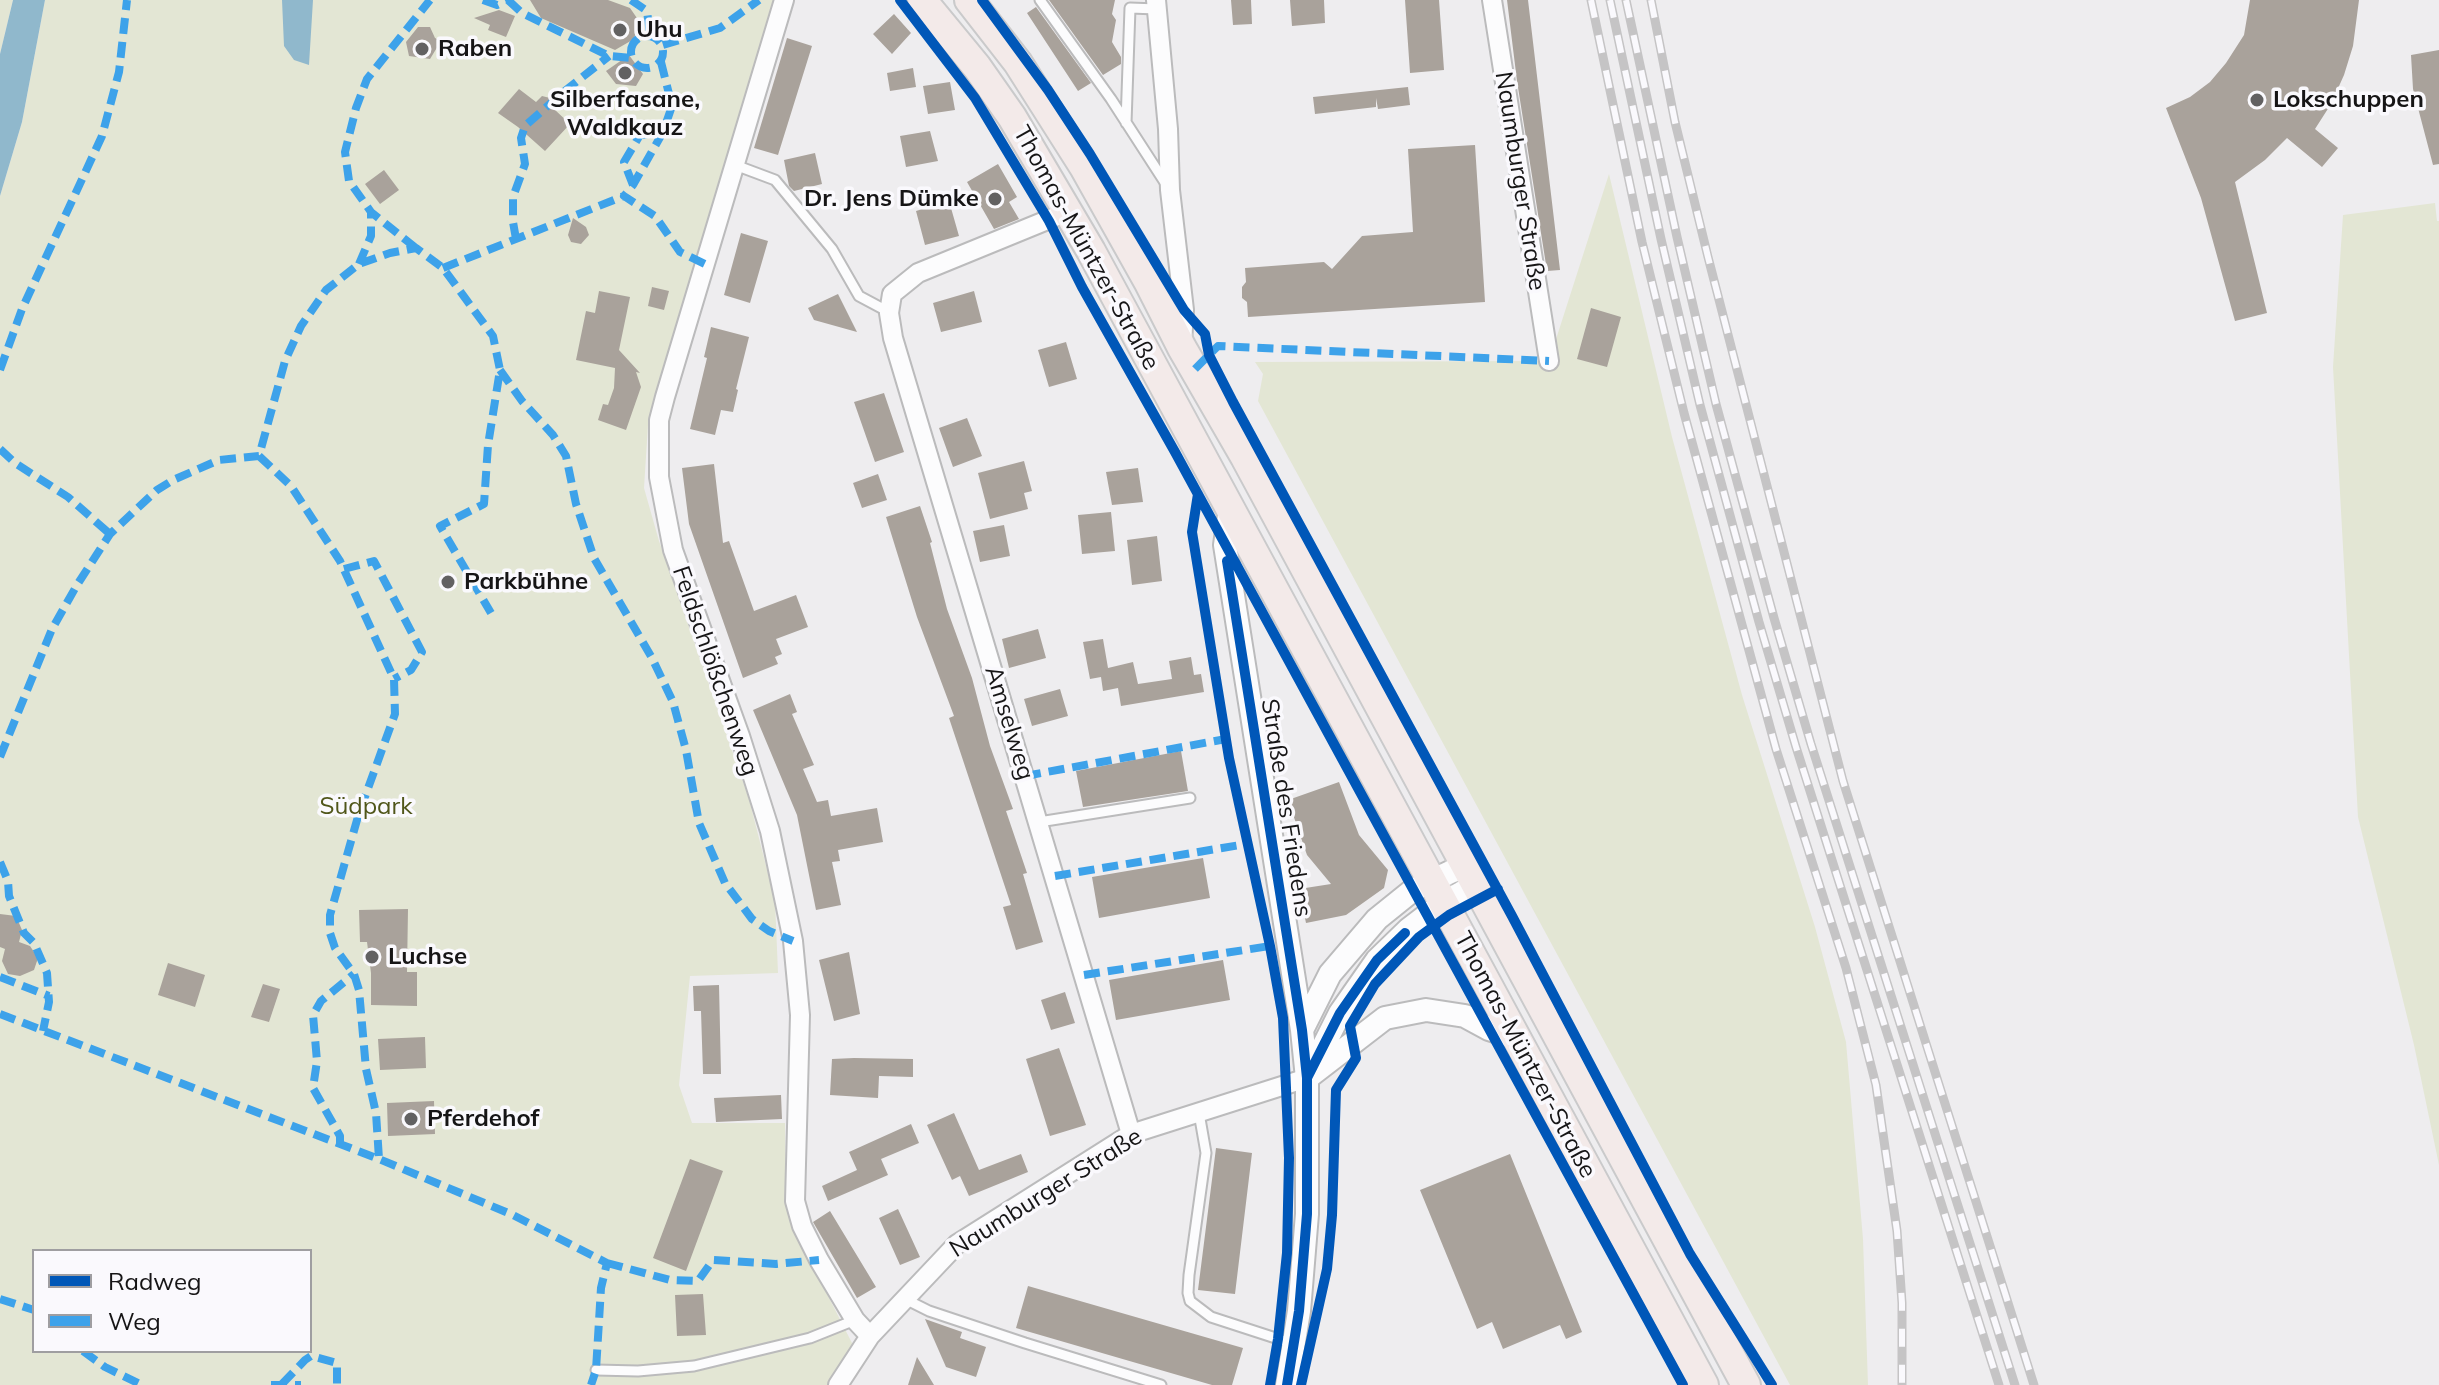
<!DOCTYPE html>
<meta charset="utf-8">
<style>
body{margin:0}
#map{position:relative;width:2439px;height:1385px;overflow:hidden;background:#eeedef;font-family:Mulish,sans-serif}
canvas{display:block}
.legend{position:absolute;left:32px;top:1249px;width:280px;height:104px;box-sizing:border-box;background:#faf9fd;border:2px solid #9f9ea1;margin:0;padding:10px 14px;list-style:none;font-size:24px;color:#161516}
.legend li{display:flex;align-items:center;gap:16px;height:40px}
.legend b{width:40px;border:2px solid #9f9ea1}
</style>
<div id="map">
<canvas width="2439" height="1385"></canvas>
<ul class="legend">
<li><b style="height:10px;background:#0057b8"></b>Radweg</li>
<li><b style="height:10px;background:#3da2ea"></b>Weg</li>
</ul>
</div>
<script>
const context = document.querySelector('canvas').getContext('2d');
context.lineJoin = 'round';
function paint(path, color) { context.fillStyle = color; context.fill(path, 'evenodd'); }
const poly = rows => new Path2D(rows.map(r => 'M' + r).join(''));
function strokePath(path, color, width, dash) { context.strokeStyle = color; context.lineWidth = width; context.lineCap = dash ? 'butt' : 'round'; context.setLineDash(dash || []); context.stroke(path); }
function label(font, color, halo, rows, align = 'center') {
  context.font = font + ' Mulish,sans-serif'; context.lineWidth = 7; context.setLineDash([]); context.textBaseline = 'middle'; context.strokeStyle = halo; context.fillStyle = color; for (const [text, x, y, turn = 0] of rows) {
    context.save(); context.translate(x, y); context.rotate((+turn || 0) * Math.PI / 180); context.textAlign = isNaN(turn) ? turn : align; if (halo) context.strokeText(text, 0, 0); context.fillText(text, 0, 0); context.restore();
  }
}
paint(poly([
 [0,0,13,0,0,54],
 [45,0,776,0,648,425,644,488,659,541,749,799,775,901,778,973,690,976,679,1085,692,1123,785,1123,786,1196,794,1229,853,1345,827,1385,0,1385,0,196,22,122],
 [34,1251,310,1251,310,1351,34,1351],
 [1609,174,1672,437,1742,695,1815,927,1846,1042,1863,1239,1868,1385,1790,1385,1258,401,1263,374,1255,362,1549,361],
 [2435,203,2437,221,2439,221,2439,1165,2414,1045,2358,817,2333,367,2343,215]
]), '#e3e6d4');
paint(poly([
 [13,0,45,0,22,122,0,196,0,54],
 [282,0,313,0,309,65,294,60,284,46]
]), '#90b8cc');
paint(poly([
 [530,0,608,0,630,8,639,21,634,39,615,50,541,18],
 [1049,0,1115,0,1112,14,1116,20,1112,42,1121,57,1121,64,1103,75],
 [1231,0,1251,0,1252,24,1233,25],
 [1290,0,1324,0,1325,23,1292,26],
 [1405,0,1439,0,1444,70,1410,73],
 [1507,0,1528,0,1560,270,1547,271,1517,81],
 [2250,0,2359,0,2353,46,2344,75,2331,104,2315,129,2338,148,2322,167,2287,138,2265,160,2235,182,2267,313,2235,321,2201,198,2166,108,2190,97,2210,82,2226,63,2244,35],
 [1036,7,1091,83,1078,91,1027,13],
 [499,10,515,16,506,37,488,30,490,25,474,18],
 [894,14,911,33,892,54,873,34],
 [418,27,430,27,435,38,441,41,430,59,409,56,406,42],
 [787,38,812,46,778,155,754,148],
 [2439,50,2439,164,2433,165,2413,89,2411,55],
 [629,55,643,74,636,86,616,84,606,71],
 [913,68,916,87,890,91,887,73],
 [950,82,955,110,928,114,923,86],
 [1408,87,1410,105,1378,109,1376,98,1376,107,1315,114,1313,97],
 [519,89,536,102,542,96,562,101,554,109,570,124,545,151,518,127,498,113],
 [930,131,938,161,906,167,900,136],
 [1475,145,1485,302,1248,317,1247,302,1242,298,1242,287,1246,282,1245,268,1324,262,1332,269,1362,236,1413,232,1408,149],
 [815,153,822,184,794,191,789,186,784,160],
 [998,164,1017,197,1009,202,1019,219,994,229,967,182],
 [384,170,399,190,380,204,365,184],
 [949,201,959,236,925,245,916,211],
 [573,218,586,227,589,235,581,244,571,242,568,235],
 [741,233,768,241,750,303,724,295],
 [652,287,669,291,664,310,648,306],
 [599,291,630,297,619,350,640,373,636,372,641,387,626,430,598,420,603,404,608,405,614,388,615,368,576,360,586,311,595,313],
 [974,291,982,322,941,332,933,303],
 [838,294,857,332,814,320,808,308],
 [1591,308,1621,317,1607,367,1577,359],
 [711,327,749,337,736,389,738,390,733,412,721,410,715,435,690,429,707,358,704,357],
 [1066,342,1077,379,1049,387,1038,350],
 [884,393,904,452,875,462,854,402],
 [967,418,982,456,953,467,939,428],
 [1024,461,1032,491,1024,493,1028,509,990,519,978,473],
 [714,464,723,543,729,541,754,611,796,595,808,627,776,639,782,654,775,657,778,664,743,678,689,524,682,468],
 [1138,468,1143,502,1112,505,1106,472],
 [878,474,887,500,862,508,853,483],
 [920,506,932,542,930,543,947,609,972,678,990,746,1013,809,1006,811,1027,873,1023,874,1043,942,1016,950,1003,907,1011,905,949,718,954,716,917,617,886,517],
 [1111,512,1115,551,1082,554,1078,515],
 [1004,525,1010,556,980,562,973,531],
 [1157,536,1162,581,1132,585,1127,540],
 [1038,629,1046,658,1009,668,1002,639],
 [1103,639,1108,668,1133,662,1138,684,1172,679,1169,661,1191,657,1194,675,1201,674,1204,692,1121,706,1118,688,1103,691,1101,677,1090,679,1083,642],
 [1060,689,1068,716,1032,726,1024,699],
 [790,694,797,712,792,714,814,765,803,769,817,802,828,800,831,816,877,808,883,842,838,850,840,861,832,862,841,905,816,910,797,815,753,710],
 [1181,751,1188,791,1083,807,1076,771],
 [1339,782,1359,835,1388,870,1384,888,1346,915,1306,923,1299,889,1331,884,1307,855,1288,800],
 [1203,858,1210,898,1099,918,1092,877],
 [408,909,407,972,417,972,417,1006,371,1005,371,973,367,942,360,942,359,910],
 [0,914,16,916,22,930,19,942,30,946,38,958,34,970,20,976,8,974,2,961,5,949,0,947],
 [849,952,860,1014,834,1021,819,960],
 [1223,960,1230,1000,1116,1020,1109,980],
 [168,963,205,975,195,1007,158,995],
 [263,984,280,989,269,1022,251,1017],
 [719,985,721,1074,703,1074,701,1011,694,1011,693,986],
 [1065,992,1075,1023,1051,1030,1041,1000],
 [425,1037,426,1068,380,1070,378,1039],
 [1059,1048,1086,1125,1050,1136,1026,1059],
 [854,1058,913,1059,913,1077,879,1076,878,1098,830,1095,832,1059],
 [781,1095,782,1119,716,1122,714,1098],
 [434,1101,435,1134,388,1136,387,1103],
 [954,1113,979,1170,1021,1154,1028,1172,969,1196,960,1176,952,1180,927,1125],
 [911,1124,919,1143,881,1159,888,1175,828,1201,822,1186,857,1170,849,1152],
 [1216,1148,1252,1153,1235,1294,1198,1290],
 [1510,1154,1582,1332,1566,1339,1560,1325,1503,1349,1492,1322,1477,1329,1420,1190],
 [690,1159,723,1171,686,1271,653,1258],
 [898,1209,920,1257,900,1265,879,1218],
 [830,1211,876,1287,857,1298,813,1222],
 [1028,1286,1243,1348,1232,1385,1212,1385,1016,1328],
 [703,1294,706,1335,677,1336,675,1295],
 [925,1319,962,1332,960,1338,986,1347,976,1377,946,1367],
 [917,1357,934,1385,908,1385]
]), '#a9a29b');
const service = poly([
 [1040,0,1111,99,1166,184],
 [1126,123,1130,8,1157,9],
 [735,165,775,180,832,249,859,296,889,312],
 [1039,822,1190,798],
 [1199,1113,1206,1153,1189,1275,1188,1293,1190,1301,1211,1317,1294,1344],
 [905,1299,929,1311,1025,1343,1161,1385],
 [596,1370,638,1371,694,1366,810,1338,855,1320]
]);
const minor = poly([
 [784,0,665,397,659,420,659,477,673,550,740,736,770,831,793,941,800,1015,795,1201,802,1226,819,1260,855,1320,870,1336],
 [1156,0,1168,129,1170,190,1184,310,1182,344],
 [1492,0,1549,361],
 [1067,212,918,273,892,294,889,313,893,338,1131,1134],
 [838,1385,870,1336,957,1244,1131,1134,1307,1078]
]);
const tertiary = poly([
 [1230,509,1225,545,1302,1030,1307,1078,1307,1214,1299,1311,1287,1385],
 [1302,1030,1330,974,1377,919,1413,890,1465,865],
 [1311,1075,1385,1018,1426,1010,1465,1016,1489,1029,1514,1037],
 [1308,1077,1340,1013,1377,960,1409,929,1443,903,1475,885]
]);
const primary = poly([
 [922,0,977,67,1012,117,1091,251,1704,1385],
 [969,0,1018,63,1084,167,1149,283,1182,348,1245,457,1746,1385]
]);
strokePath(service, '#bbbbbc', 13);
strokePath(minor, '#bbbbbc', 22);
strokePath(tertiary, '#bbbbbc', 26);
strokePath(primary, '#cacacb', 32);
strokePath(service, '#fcfcfd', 9);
strokePath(minor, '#fcfcfd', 18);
strokePath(tertiary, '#fcfcfd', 22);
strokePath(primary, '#f3eae9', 28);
const rail = poly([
 [1591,0,1642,242,1684,413,1776,749,1846,968,1876,1085,1897,1231,1902,1303,1902,1385],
 [1610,0,1661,239,1700,405,1759,622,1796,747,1999,1385],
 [1626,0,1677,237,1716,404,1774,618,1811,744,2015,1385],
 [1651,0,1675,122,1708,257,1843,781,2034,1385]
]);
strokePath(rail, '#c5c4c5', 9);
strokePath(rail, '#faf9fd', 6, [18]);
strokePath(poly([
 [483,0,497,5,508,0],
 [508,0,522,13,609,56,632,58],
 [631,0,647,11,650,35],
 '631 52a16 16 0 1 1 32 0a16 16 0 1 1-32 0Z',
 [663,45,720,28,759,0],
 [661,62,672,106,663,132,633,185,624,196,655,216,680,252,705,264],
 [633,185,624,162,640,135,663,132],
 [516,239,513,222,513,197,525,164,521,138,525,126,561,94,609,56],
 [416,248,371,212,349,181,345,152,356,108,367,79,430,0],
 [359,264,371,236,371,212],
 [443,268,624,196],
 [1195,369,1218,346,1549,361],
 [0,370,22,309,102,136,119,72,127,0],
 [500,370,522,401,553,435,566,456,576,504,594,558,652,658,673,702,686,750,699,823,725,883,752,919,769,931,793,941],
 [0,449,15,463,68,497,110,534],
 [259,456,291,486,340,561,394,679,395,714,359,813,330,915,330,933,335,948,354,974,359,990,366,1069,376,1113,379,1159],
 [344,569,374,561,422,652,411,670,394,679],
 [0,757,52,629,77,585,110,534,157,490,173,480,219,460,259,456,285,361,301,326,326,290,359,264,390,253,416,248,443,268,493,336,500,370,488,445,484,504,440,526,491,613],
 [1025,776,1226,739],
 [0,862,8,881,9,896,24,933,34,943,47,973,49,1002,43,1031],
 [1055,876,1246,844],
 [1084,975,1270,946],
 [0,977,49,996],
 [0,1014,379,1159,513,1215,607,1263,601,1288,596,1370,591,1385],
 [340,1146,340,1136,313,1088,317,1061,313,1015,321,1001,354,974],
 [607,1263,670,1280,698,1281,713,1260,776,1264,819,1260],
 [0,1299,34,1310],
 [83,1351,105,1367,142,1385],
 [282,1384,305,1360,311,1356,337,1363,337,1385],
 [271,1385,301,1385]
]), '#3da2ea', 8, [16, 8]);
strokePath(poly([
 [900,0,975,98,1049,221,1082,287,1175,452,1683,1385],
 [982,0,1048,90,1090,154,1184,310,1205,334,1209,355,1233,402,1512,916,1690,1254,1772,1385],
 [1198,494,1192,532,1229,758,1270,946,1283,1018,1289,1158,1287,1253,1278,1339,1270,1385],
 [1227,561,1302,1030,1307,1078,1307,1214,1299,1311,1287,1385],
 [1307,1078,1340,1013,1377,960,1405,933],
 [1301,1385,1327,1269,1332,1215,1336,1090,1356,1058,1350,1026,1375,984,1419,937,1449,915,1498,889]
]), '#0057b8', 10);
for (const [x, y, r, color] of [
 [620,30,8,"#626162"],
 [422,49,8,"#626162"],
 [625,73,8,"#626162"],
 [2257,100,8,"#626162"],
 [995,199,8,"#626162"],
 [448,582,8,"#626162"],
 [372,957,8,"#626162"],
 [411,1119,8,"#626162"]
]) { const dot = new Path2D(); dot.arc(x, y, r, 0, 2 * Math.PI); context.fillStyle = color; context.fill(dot); strokePath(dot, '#faf9fd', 3); }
label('bold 24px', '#161516', '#faf9fd', [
 ["Uhu",636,30],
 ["Raben",438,49],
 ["Silberfasane,",625,100,"center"],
 ["Waldkauz",625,128,"center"],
 ["Lokschuppen",2273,100],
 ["Dr. Jens Dümke",979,199,"right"],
 ["Parkbühne",464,582],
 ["Luchse",388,957],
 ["Pferdehof",427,1119]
], 'left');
label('24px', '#161516', '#faf9fd', [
 ["Naumburger Straße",1520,181,81],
 ["Thomas-Müntzer-Straße",1086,248,61],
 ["Feldschlößchenweg",715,671,71],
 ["Amselweg",1009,723,73],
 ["Straße des Friedens",1286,808,81],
 ["Thomas-Müntzer-Straße",1525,1055,62],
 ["Naumburger Straße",1046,1193,-32]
]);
label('24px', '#50561a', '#faf9fd', [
 ["Südpark",366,807]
]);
</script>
